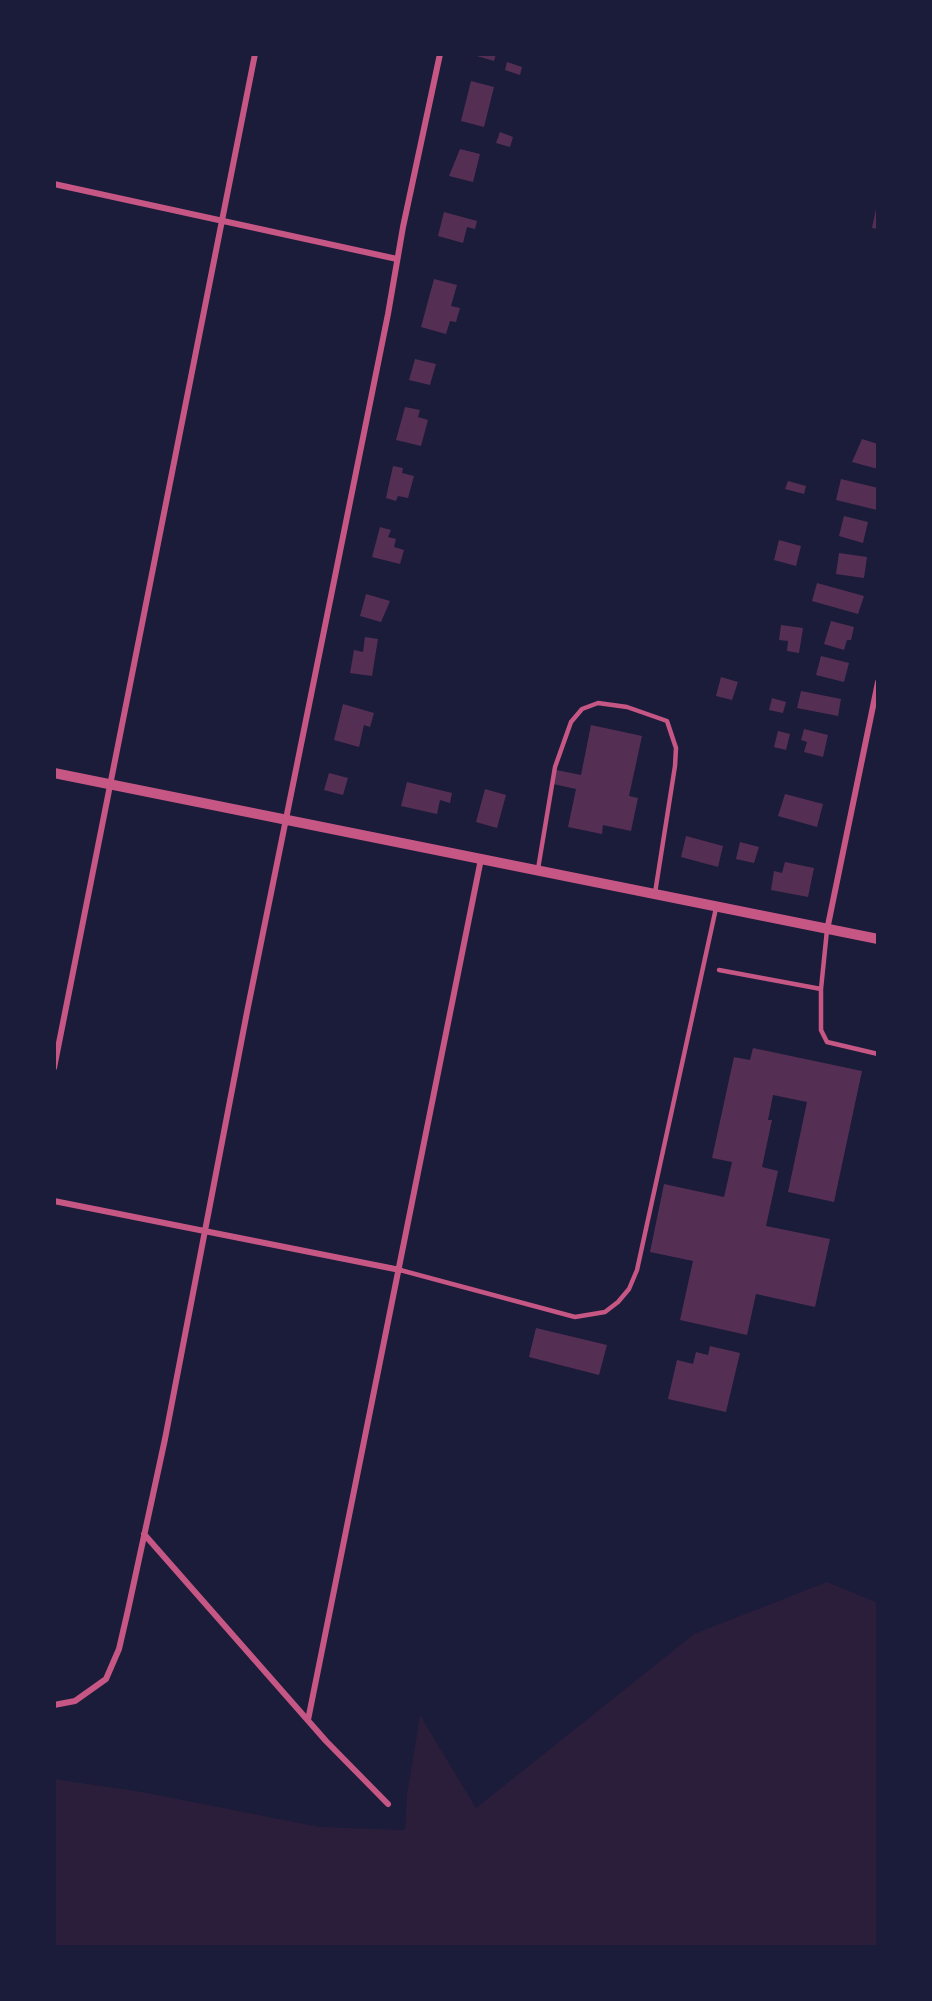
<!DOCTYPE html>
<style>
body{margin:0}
#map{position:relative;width:932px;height:2001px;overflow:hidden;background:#1b1b3a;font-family:"Sofia Sans Condensed",sans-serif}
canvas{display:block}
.frame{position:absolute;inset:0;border:56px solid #1b1b3a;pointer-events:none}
</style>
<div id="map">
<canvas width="932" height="2001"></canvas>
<div class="frame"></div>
</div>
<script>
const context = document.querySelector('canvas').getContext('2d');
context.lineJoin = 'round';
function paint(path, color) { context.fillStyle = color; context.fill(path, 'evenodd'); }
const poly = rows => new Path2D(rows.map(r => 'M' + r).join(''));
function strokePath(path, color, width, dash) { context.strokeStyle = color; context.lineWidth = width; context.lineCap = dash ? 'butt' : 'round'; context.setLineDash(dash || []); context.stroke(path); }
paint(poly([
 [827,1582,878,1603,878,1947,54,1947,54,1779,142,1792,320,1827,405,1830,407,1795,420,1715,476,1808,694,1634]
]), '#2a1e3b');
paint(poly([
 [470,54,496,54,494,61],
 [507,62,522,67,520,75,505,70],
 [471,81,494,87,484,127,461,121],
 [500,132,513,137,510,147,496,143],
 [460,149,480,154,473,182,449,176],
 [877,204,878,204,878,229,872,228],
 [444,212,477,221,475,229,467,227,463,243,438,236],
 [434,279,457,285,451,306,460,308,456,322,450,321,446,334,421,327],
 [415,359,436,364,430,385,409,380],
 [405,407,420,410,418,417,428,420,421,446,396,440],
 [862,439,878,444,878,469,852,462],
 [393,466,403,468,402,473,414,476,408,498,398,496,396,501,386,498],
 [841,479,878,488,877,510,836,500],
 [788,481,806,486,804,494,785,489],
 [844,516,868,522,863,543,839,536],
 [380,527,391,530,388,537,396,539,394,547,404,550,400,564,372,557],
 [779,540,801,546,796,566,774,560],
 [839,553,867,557,864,578,836,574],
 [817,583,864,596,858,614,812,601],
 [366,594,390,601,381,622,360,616],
 [831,621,854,627,851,640,847,640,844,650,824,644],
 [781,625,803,628,799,653,787,651,788,641,779,640],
 [365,637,378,639,372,676,350,673,354,650,363,652],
 [821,656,849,663,844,682,816,675],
 [721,677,738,682,732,700,716,696],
 [801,691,841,699,838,716,797,708],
 [772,698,786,702,783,713,769,710],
 [343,704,374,713,370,727,364,725,359,747,334,740],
 [591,725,642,736,629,796,638,798,631,831,603,825,602,834,568,827,576,789,553,784,556,770,581,775],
 [804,729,828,735,823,757,804,752,807,742,801,740],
 [778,731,790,734,786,750,774,747],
 [329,773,348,778,343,795,324,790],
 [407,782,452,793,450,803,440,800,437,814,401,806],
 [485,789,506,795,497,828,476,822],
 [785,794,823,804,817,827,778,816],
 [686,836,723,846,718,867,681,857],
 [740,842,759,847,754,863,736,859],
 [785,862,814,868,808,897,771,890,774,871,782,873],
 [753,1048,862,1071,834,1202,788,1192,807,1102,773,1095,768,1120,772,1120,762,1167,778,1171,766,1226,830,1239,815,1307,756,1294,747,1335,680,1320,693,1261,650,1252,664,1184,724,1197,732,1162,712,1158,734,1057,750,1060],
 [536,1328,607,1345,599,1375,529,1357],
 [710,1346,740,1353,726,1412,668,1399,677,1360,693,1364,696,1352,708,1355]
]), '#542f53');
strokePath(poly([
 [538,869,555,767,571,722,582,709,598,703,627,707,667,721,676,748,675,766,655,893],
 [827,930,821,989,821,1030,827,1042,878,1054],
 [719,970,821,989],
 [400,1270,575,1317,605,1312,618,1302,629,1289,637,1270,716,908]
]), '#c65784', 4.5);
strokePath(poly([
 [54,184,397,259],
 [827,930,878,682],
 [54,1068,255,54],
 [54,1201,400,1270],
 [144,1534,326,1741,388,1804],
 [54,1705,75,1701,106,1679,119,1649,128,1610,165,1439,247,1012,388,314,403,227,440,54],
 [308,1720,481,859]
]), '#c65784', 6);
strokePath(poly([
 [54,773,878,939]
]), '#c65784', 10);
</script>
